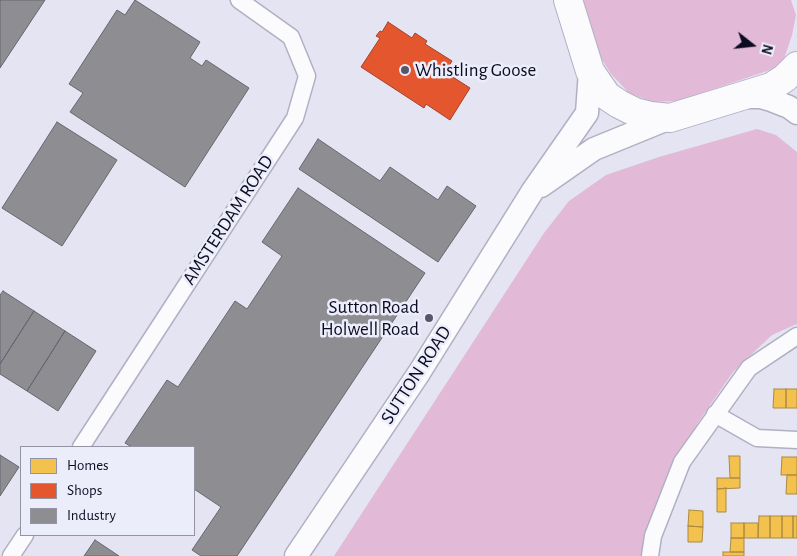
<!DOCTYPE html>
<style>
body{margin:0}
#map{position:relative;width:797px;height:556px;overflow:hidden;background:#e4e4f3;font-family:"Alegreya Sans",sans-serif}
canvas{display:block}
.legend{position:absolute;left:20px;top:446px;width:175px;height:90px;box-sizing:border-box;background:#ecedfa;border:1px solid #9393a3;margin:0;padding:6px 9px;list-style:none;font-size:15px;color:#0d0b21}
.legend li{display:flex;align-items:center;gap:10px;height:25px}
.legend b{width:25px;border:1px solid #9393a3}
.north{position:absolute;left:727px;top:20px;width:50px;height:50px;-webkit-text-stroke:4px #ecedfa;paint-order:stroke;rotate:106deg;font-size:14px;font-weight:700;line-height:20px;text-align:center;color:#0d0b21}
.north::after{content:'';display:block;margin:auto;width:18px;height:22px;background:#0d0b21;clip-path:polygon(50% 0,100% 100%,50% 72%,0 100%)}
</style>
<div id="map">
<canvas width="797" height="556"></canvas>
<ul class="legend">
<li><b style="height:14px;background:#f2c14e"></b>Homes</li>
<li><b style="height:14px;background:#e4572e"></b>Shops</li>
<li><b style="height:14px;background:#8d8d92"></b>Industry</li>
</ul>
<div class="north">N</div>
</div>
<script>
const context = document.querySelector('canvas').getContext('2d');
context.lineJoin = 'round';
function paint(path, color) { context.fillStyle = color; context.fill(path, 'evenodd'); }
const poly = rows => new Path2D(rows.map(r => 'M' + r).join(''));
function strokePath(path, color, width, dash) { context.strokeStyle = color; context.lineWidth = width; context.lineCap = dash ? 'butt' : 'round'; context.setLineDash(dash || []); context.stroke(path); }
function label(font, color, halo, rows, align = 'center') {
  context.font = font + ' "Alegreya Sans",sans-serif'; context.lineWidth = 5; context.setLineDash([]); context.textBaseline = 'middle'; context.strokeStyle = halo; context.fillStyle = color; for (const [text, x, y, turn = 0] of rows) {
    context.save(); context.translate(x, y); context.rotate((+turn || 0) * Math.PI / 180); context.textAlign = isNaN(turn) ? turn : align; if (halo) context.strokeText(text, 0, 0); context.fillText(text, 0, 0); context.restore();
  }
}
paint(poly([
 [583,0,791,0,796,15,792,35,783,62,773,69,678,101,653,102,629,93,611,74,598,53],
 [757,129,776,135,797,152,797,324,772,335,733,372,697,424,648,528,642,556,334,556,544,233,569,201,606,175,659,157]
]), '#e2bad7');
const homes = poly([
 [774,389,786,389,786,408,773,408,774,389],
 [786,389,797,389,797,408,786,408,786,389],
 [729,456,740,456,740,478,730,478,729,456],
 [782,457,797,457,797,475,781,475,782,457],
 [787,475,797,475,797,494,786,494,787,475],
 [717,478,740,478,740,488,717,489,717,478],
 [726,488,726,512,717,512,717,489,726,488],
 [689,510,703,511,703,527,688,526,689,510],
 [759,516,770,516,770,538,758,538,759,516],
 [770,516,782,516,782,538,770,538,770,516],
 [782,516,793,516,793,538,782,538,782,516],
 [793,516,797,516,797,538,793,538,793,516],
 [731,523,744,523,744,538,731,538,731,523],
 [744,523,758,523,758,538,744,538,744,523],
 [688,526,703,527,702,542,688,542,688,526],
 [731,538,744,538,744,552,730,552,731,538],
 [723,552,744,552,744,556,723,556,723,552]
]);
paint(homes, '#f2c14e');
strokePath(homes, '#ad8a40', 1);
const shops = poly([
 [388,22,412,38,415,33,427,41,425,44,452,61,445,72,470,88,450,120,426,104,424,108,361,67,380,38,376,36,380,31,382,32,388,22]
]);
paint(shops, '#e4572e');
strokePath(shops, '#a4402a', 1);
const industry = poly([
 [0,0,45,0,0,68,0,0],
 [135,0,200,42,190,58,202,66,206,60,249,88,185,187,70,112,83,93,69,84,117,10,125,15,135,0],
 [57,122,117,160,62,246,2,208,57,122],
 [318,139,380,181,390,167,438,200,447,186,476,206,438,262,299,169,318,139],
 [298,188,425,273,237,556,201,556,192,550,221,507,194,489,194,447,132,447,125,443,167,380,178,387,235,301,247,309,282,256,262,242,298,188],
 [3,291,34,311,0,364,0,295,3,291],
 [34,311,65,331,27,391,0,374,0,364,34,311],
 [65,331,96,351,58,411,27,391,65,331],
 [0,455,19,467,0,496,0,455],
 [95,540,119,556,84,556,95,540]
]);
paint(industry, '#8d8d92');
strokePath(industry, '#676670', 1);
const street = poly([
 [715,414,757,438,797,440],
 [81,447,295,118,307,76,291,37,239,0],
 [11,556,25,535],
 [650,556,653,536,682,462,749,368,797,336]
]);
const secondary = poly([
 [744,97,760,97,771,100,789,107,797,113],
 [541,186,594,149,670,118],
 [296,556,419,373,532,192,587,113,590,71]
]);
const highway = poly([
 [568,0,590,71,607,96,619,104,635,112,651,116,670,118,771,87,785,78,797,66]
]);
strokePath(street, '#b1b0c3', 19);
strokePath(secondary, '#b1b0c3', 25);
strokePath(highway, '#b1b0c3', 30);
strokePath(street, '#fbfbfd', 16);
strokePath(secondary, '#fbfbfd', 22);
strokePath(highway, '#fbfbfd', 28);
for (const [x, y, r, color] of [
 [405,70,5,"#58576a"],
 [429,318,5,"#58576a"]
]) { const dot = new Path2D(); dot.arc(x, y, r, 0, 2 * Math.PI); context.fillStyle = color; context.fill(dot); strokePath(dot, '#ecedfa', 2); }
label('19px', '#0d0b21', '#ecedfa', [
 ["Whistling Goose",415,70],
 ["Sutton Road",419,307,"right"],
 ["Holwell Road",419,329,"right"]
], 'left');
label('19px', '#0d0b21', '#ecedfa', [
 ["AMSTERDAM ROAD",228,220,-57],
 ["SUTTON ROAD",416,375,-57]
]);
</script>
